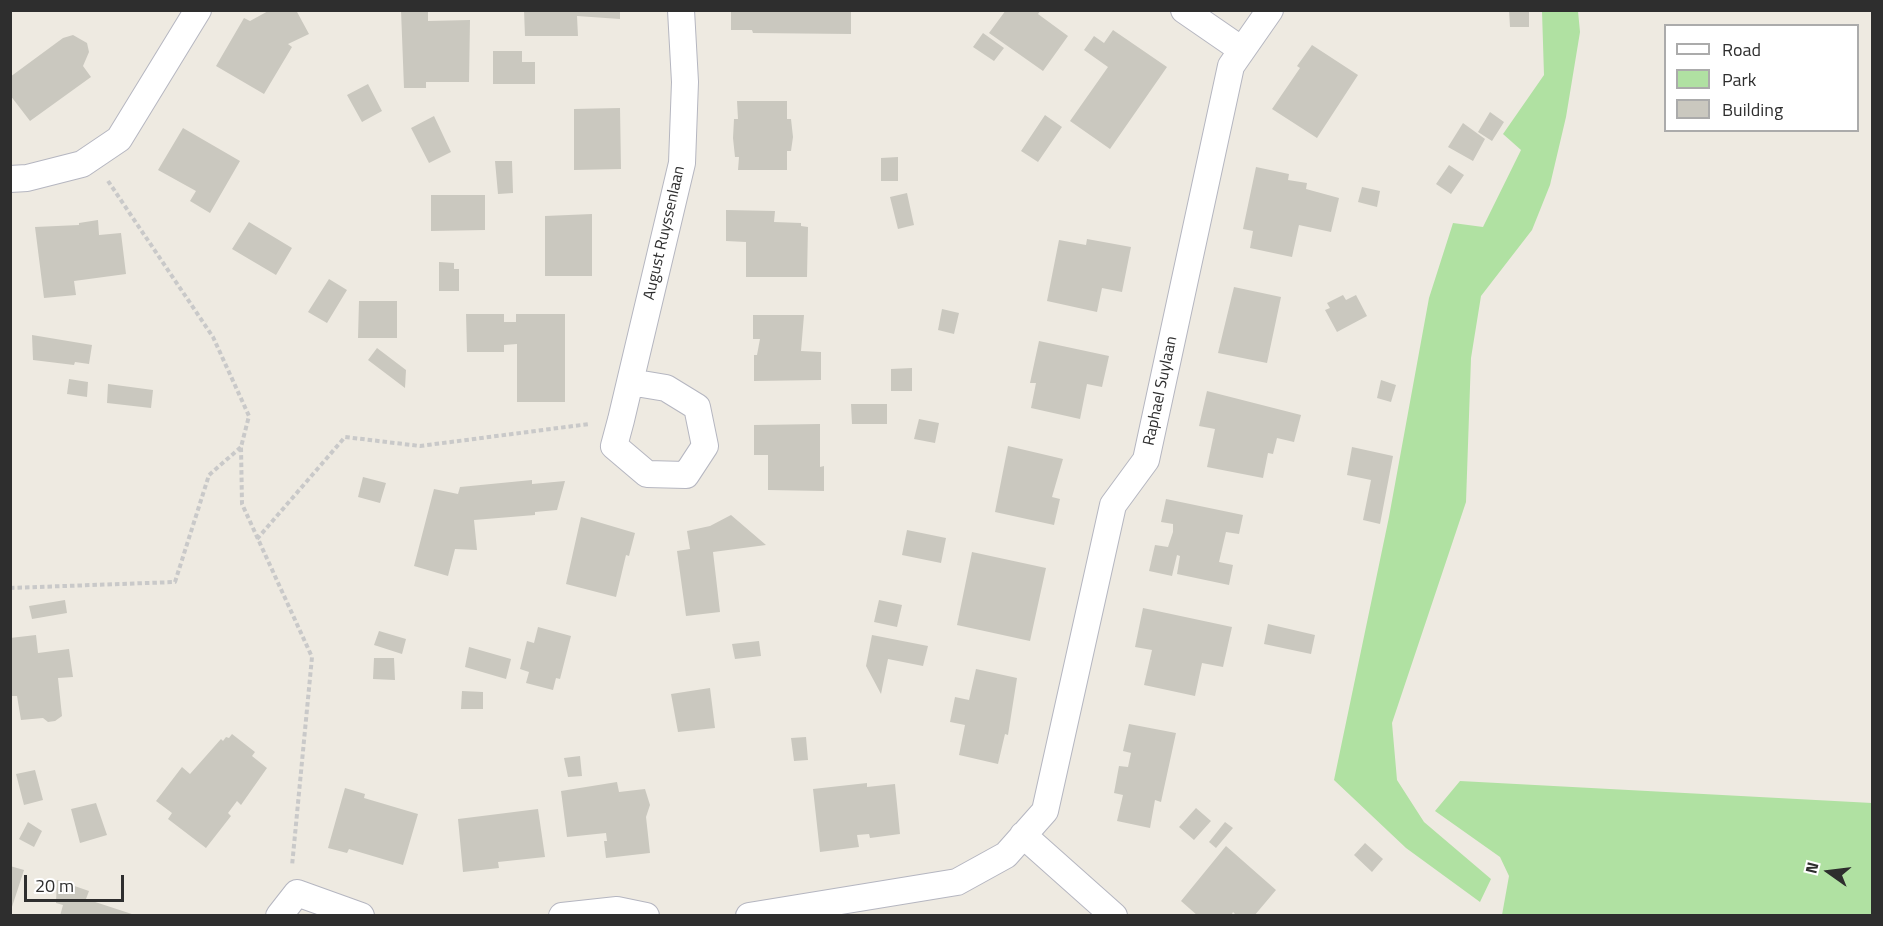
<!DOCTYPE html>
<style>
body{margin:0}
#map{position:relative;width:1883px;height:926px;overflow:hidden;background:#eeeae1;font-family:"Titillium Web",sans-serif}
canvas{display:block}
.frame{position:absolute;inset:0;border:12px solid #2e2e2e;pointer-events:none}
.legend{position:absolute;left:1664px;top:24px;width:195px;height:108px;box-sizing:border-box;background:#fff;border:2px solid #ababab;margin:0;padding:8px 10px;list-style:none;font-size:18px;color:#2e2e2e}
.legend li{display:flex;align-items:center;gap:12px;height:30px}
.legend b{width:30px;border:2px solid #ababab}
.north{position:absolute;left:1799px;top:842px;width:60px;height:60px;-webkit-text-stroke:4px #fff;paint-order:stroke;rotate:284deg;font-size:16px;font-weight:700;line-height:24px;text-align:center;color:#2e2e2e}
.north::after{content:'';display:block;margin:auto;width:21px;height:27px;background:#2e2e2e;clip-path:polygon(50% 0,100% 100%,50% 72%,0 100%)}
.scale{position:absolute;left:24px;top:875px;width:100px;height:27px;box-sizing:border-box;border:3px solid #2e2e2e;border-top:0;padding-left:8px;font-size:18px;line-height:21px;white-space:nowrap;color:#2e2e2e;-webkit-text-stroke:4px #fff;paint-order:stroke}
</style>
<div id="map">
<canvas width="1883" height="926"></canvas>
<div class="frame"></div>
<ul class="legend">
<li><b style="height:8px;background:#fff"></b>Road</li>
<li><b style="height:16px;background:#b0e1a2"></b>Park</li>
<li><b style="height:16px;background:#cac8bf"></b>Building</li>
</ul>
<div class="north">N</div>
<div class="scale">20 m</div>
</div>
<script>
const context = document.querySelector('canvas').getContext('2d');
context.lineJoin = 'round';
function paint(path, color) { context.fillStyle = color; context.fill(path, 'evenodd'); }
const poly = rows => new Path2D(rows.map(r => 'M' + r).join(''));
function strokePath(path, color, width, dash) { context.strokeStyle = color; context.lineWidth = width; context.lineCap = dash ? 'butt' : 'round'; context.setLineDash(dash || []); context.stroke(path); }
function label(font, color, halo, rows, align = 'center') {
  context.font = font + ' "Titillium Web",sans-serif'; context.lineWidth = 4.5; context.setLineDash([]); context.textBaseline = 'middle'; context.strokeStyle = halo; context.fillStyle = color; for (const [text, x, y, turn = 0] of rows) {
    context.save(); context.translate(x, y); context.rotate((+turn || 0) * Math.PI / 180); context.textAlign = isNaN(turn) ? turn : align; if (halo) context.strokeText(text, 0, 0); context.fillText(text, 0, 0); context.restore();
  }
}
paint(poly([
 [1542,11,1578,11,1580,32,1566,117,1550,185,1532,230,1481,296,1471,358,1466,502,1392,723,1397,780,1424,822,1491,879,1480,902,1406,848,1334,780,1389,517,1429,298,1453,223,1483,227,1521,150,1503,134,1544,75],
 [1460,781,1872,803,1872,915,1502,915,1509,876,1500,857,1435,811]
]), '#b0e1a2');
paint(poly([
 [270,10,296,10,309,34,288,44,292,47,264,94,216,66,244,18,250,21],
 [401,10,428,10,428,21,470,20,469,82,426,82,426,88,404,88],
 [524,10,620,10,620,19,577,16,578,36,525,36],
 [731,10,851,10,851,34,753,33,752,30,731,30],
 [1006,10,1041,10,1038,14,1068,36,1043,71,989,33],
 [1509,10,1529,10,1529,27,1510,27],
 [1113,30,1167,67,1110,149,1070,121,1108,67,1084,50,1094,36,1104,43],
 [983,33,1004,48,994,61,973,47],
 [73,35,87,43,89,52,83,66,91,77,30,121,10,95,10,77,63,38],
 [1312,45,1358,75,1317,138,1272,109,1300,68,1297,66],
 [493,51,522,51,522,62,535,62,535,84,493,84],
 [368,84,382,111,362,122,347,95],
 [737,101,787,101,787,119,791,119,793,137,791,151,787,151,787,170,738,170,739,157,735,157,733,138,734,119,738,119],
 [620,108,621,169,574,170,574,109],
 [1490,112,1504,122,1492,141,1478,132],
 [1045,115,1062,127,1038,162,1021,151],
 [434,116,451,152,429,163,411,128],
 [1463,123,1485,139,1473,161,1448,147],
 [183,128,240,161,210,213,190,201,196,191,158,170],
 [898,157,898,181,881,181,881,158],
 [495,161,512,161,513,193,498,194],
 [1449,165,1464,175,1451,194,1436,184],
 [1256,167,1289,174,1288,180,1307,183,1306,189,1339,198,1331,232,1299,225,1292,257,1250,248,1253,231,1243,229],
 [1362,187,1380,191,1377,207,1358,202],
 [907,193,914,225,898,229,890,197],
 [431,195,485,195,485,230,431,231],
 [726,210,775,211,774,222,801,223,801,226,808,227,807,277,746,277,746,242,726,241],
 [592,214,592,276,545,276,545,216],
 [98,220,99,235,121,233,126,274,74,281,76,295,44,298,35,227,79,225,79,223],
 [249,222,292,248,276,275,232,249],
 [1087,239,1131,247,1122,292,1102,288,1097,312,1047,301,1059,240,1086,245],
 [439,262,454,263,454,269,459,269,459,291,439,291],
 [329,279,347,290,327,323,308,312],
 [1234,287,1281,297,1267,363,1218,353],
 [1343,295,1346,300,1356,295,1367,316,1337,332,1325,310,1330,308,1327,303],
 [359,301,397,301,397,338,358,338],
 [942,309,959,313,954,334,938,330],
 [466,314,504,314,504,322,516,322,516,314,565,314,565,402,517,402,517,344,504,345,504,352,467,352],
 [753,315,804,315,801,351,821,352,821,380,754,381,754,355,757,355,760,339,753,339],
 [32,335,92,345,89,364,75,362,74,365,33,360],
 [1039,341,1109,356,1102,387,1087,384,1080,419,1031,408,1036,383,1030,383],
 [377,348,406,370,405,388,368,360],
 [912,368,912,391,891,391,891,369],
 [69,379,88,382,87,397,67,394],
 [1381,380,1396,385,1391,402,1377,398],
 [108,384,153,390,151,408,107,403],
 [1207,391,1301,415,1294,442,1277,438,1273,454,1268,453,1263,478,1207,467,1215,429,1199,426],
 [851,404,887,404,887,424,852,424],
 [919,419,939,423,935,443,914,439],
 [820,424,820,467,824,466,824,491,768,490,768,455,754,455,754,425],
 [1008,446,1063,459,1052,497,1060,499,1054,525,995,512],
 [1352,447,1393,456,1380,524,1363,520,1371,480,1347,475],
 [363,477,386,483,380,503,358,497],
 [532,480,532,484,565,481,557,510,535,512,535,515,474,520,477,550,455,549,448,576,414,566,434,489,458,494,460,487],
 [1166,499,1243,515,1239,534,1226,532,1219,562,1233,565,1229,585,1177,574,1180,556,1177,555,1172,576,1149,571,1155,545,1168,547,1173,532,1173,524,1161,522],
 [731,515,766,545,713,552,720,612,686,616,677,551,690,549,687,531,710,526],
 [581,517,635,533,629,556,626,555,616,597,566,584],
 [907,530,946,538,941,563,902,555],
 [972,552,1046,568,1030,641,957,625],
 [65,600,67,613,32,619,29,606],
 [879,600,902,605,897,627,874,622],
 [1143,608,1232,627,1223,667,1202,663,1195,696,1144,685,1152,650,1135,647],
 [1268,624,1315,635,1311,654,1264,644],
 [538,627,571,636,560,679,556,678,553,690,526,683,529,672,520,669,527,641,534,643],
 [379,631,406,639,402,654,374,645],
 [36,635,38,653,69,649,73,677,58,678,62,716,55,721,48,722,43,718,21,720,17,696,12,696,10,638],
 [872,635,928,646,923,666,888,659,881,694,866,666],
 [759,641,761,656,735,659,732,644],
 [469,647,511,659,506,679,465,667],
 [374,658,394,658,395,680,373,679],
 [976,669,1017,678,1008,735,1005,734,998,764,959,755,965,725,950,722,955,697,969,700],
 [710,688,715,728,678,732,671,694],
 [462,691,483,692,483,709,461,709],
 [1129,724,1176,733,1161,802,1155,800,1150,828,1117,821,1123,795,1114,793,1119,766,1128,767,1131,753,1123,751],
 [232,734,255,752,252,756,267,768,241,805,237,801,228,813,231,816,206,848,168,819,172,813,156,801,182,767,190,774,221,739,223,741,226,737,229,738],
 [806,737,808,760,794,761,791,738],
 [580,756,582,776,568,777,564,758],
 [35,770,43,800,24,805,16,774],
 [617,782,619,792,645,789,650,805,646,817,650,853,606,858,604,841,607,841,606,833,567,837,561,791],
 [867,783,867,787,895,784,900,834,870,838,869,834,857,835,859,847,820,852,813,789],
 [345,788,365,794,364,798,418,814,403,865,349,849,347,853,328,848],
 [96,803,107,835,80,843,71,809],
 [1196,808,1211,821,1194,840,1179,827],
 [538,809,545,857,498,862,499,868,463,872,458,819],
 [28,822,42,831,34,847,19,839],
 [1225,822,1233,828,1216,848,1209,842],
 [1365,843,1383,859,1372,872,1354,855],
 [1226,846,1276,890,1254,916,1237,916,1233,912,1231,916,1198,916,1181,901],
 [10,866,24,870,11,910,10,910],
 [57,880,89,891,86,899,138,916,60,916,63,905,56,903]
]), '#cac8bf');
const minor = poly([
 [1184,10,1242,50],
 [10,179,27,178,82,164,119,139,198,10],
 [630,382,666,388,697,407,705,446,686,475,647,474,614,446,621,420,630,382,682,163,685,82,681,10],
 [1023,835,1114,916],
 [279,916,297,893,361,916],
 [562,916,617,910,646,916],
 [749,916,957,882,1006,855,1045,811,1113,505,1146,460,1231,66,1270,10]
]);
strokePath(minor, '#b5b6c0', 28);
strokePath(poly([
 [108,181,213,337,249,416,241,447,242,504,312,657,292,866],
 [257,539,345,437,420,446,589,424],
 [10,588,175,582,209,475,241,447]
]), '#c9c9c9', 4, [4.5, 3]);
strokePath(minor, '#fff', 26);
label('16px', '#2e2e2e', '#fff', [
 ["August Ruyssenlaan",665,233,-77],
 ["Raphael Suylaan",1161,391,-78]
]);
</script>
